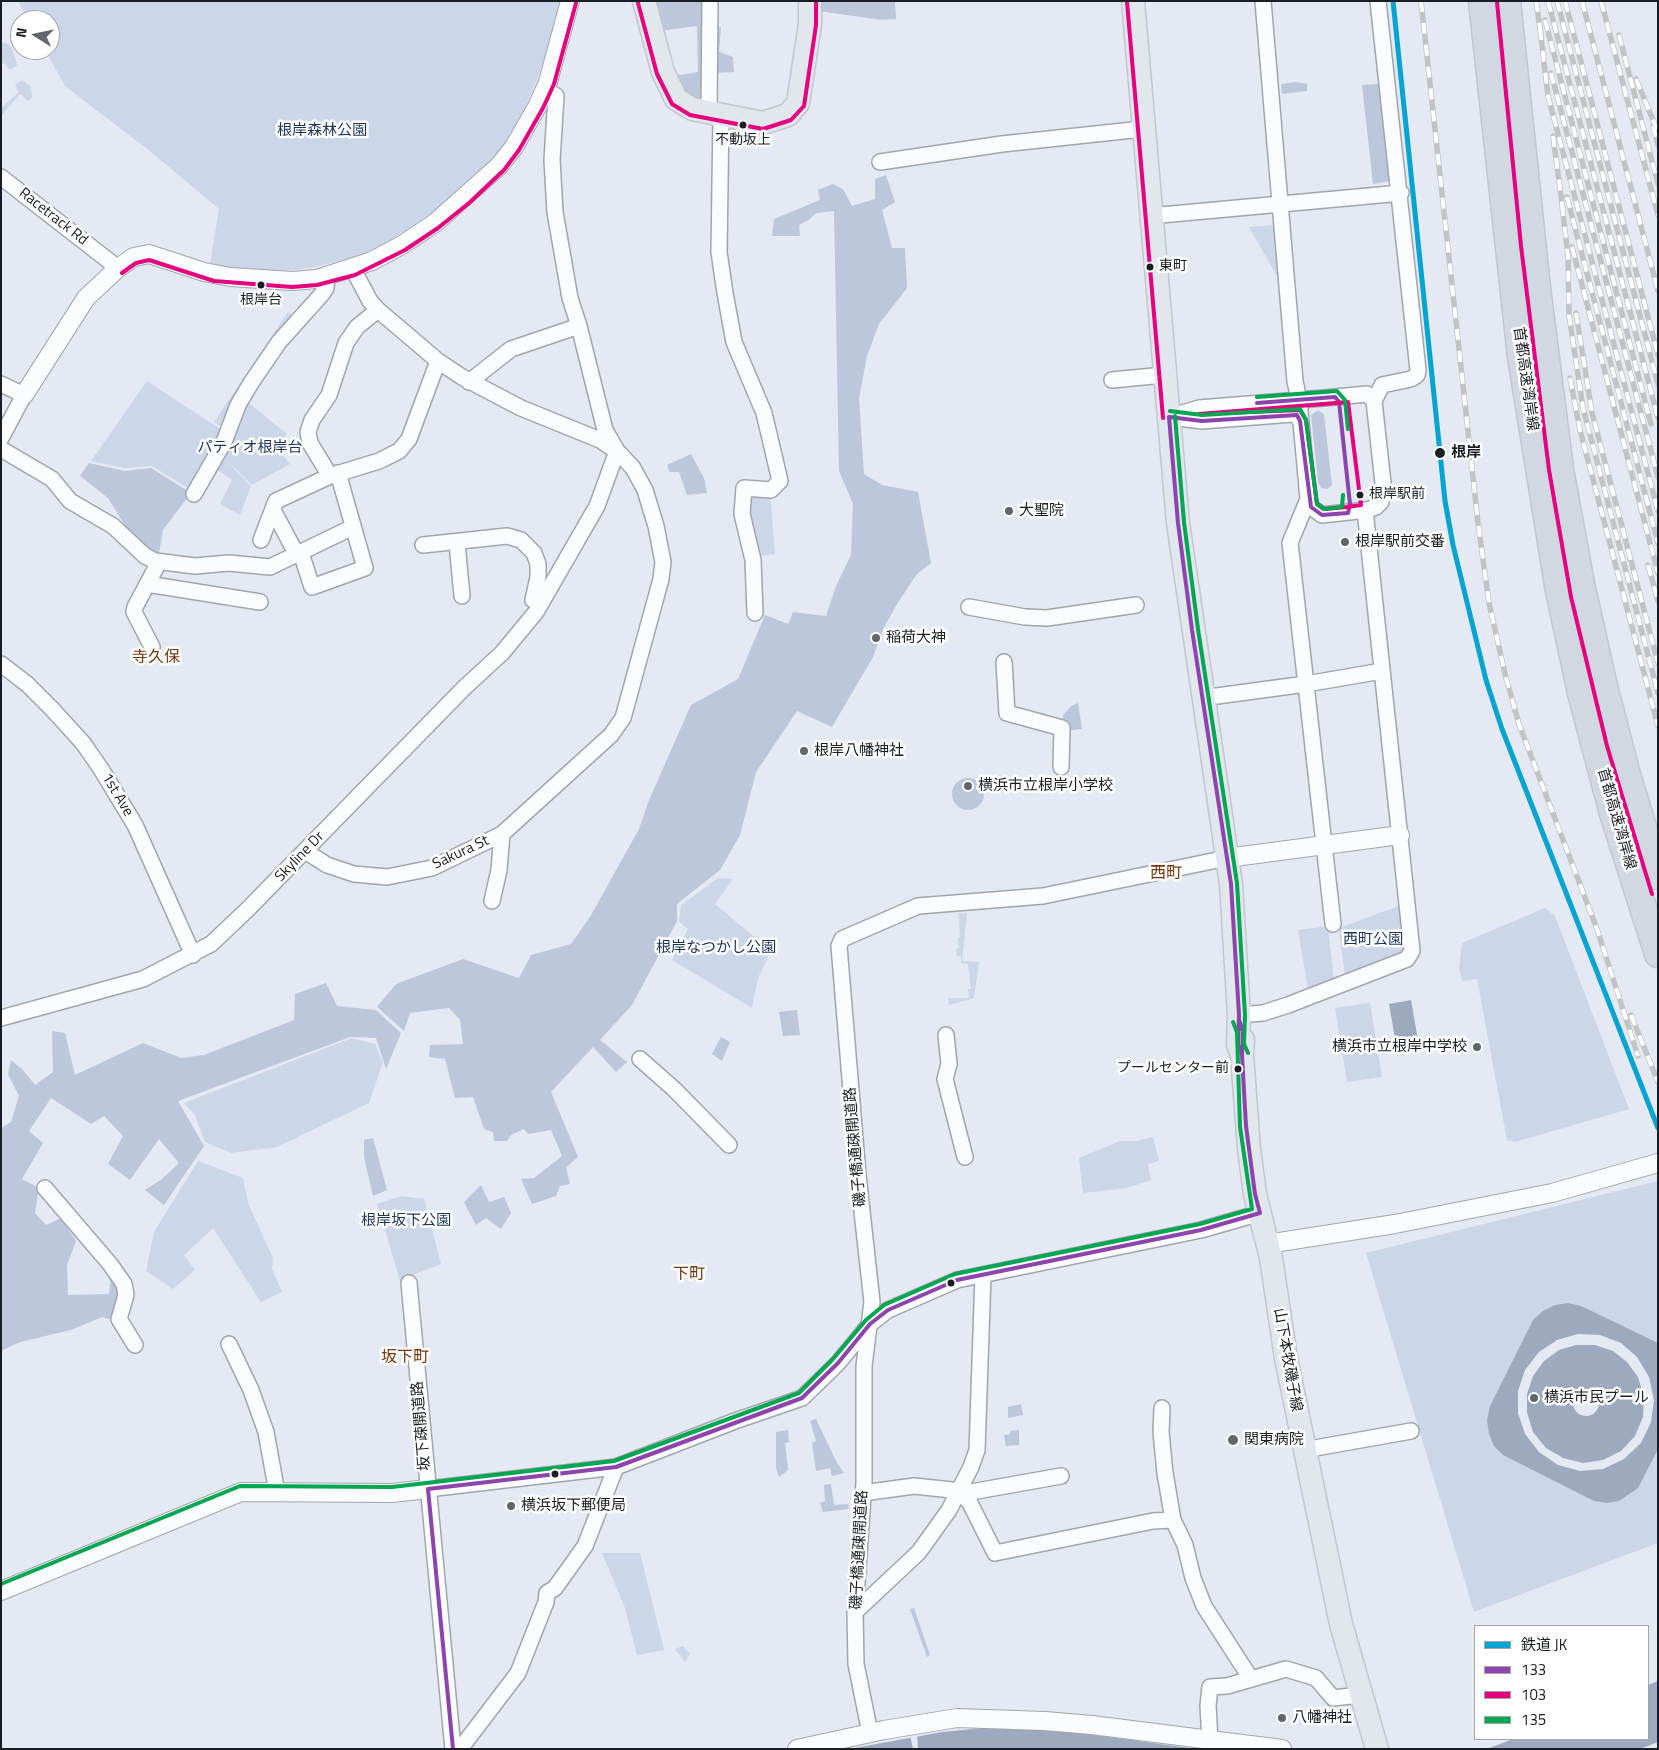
<!DOCTYPE html>
<meta charset="utf-8">
<style>
body{margin:0}
#map{position:relative;width:1659px;height:1750px;overflow:hidden;background:#e4e9f3;font-family:"Titillium Web","Noto Sans JP",sans-serif}
canvas{display:block}
.frame{position:absolute;inset:0;border:2px solid #1a1e24;pointer-events:none}
.legend{position:absolute;left:1474px;top:1625px;width:175px;height:115px;box-sizing:border-box;background:#fff;border:1px solid #a3a5a7;margin:0;padding:6px 9px;list-style:none;font-size:15px;color:#1a1e24}
.legend li{display:flex;align-items:center;gap:10px;height:25px}
.legend b{width:25px;border:1px solid #a3a5a7}
.north{position:absolute;left:10px;top:10px;width:50px;height:50px;box-sizing:border-box;background:#fff;border:1px solid #a3a5a7;border-radius:50%;rotate:280deg;font-size:14px;font-weight:700;line-height:20px;text-align:center;color:#1a1e24}
.north::after{content:'';display:block;margin:auto;width:18px;height:22px;background:#61656c;clip-path:polygon(50% 0,100% 100%,50% 72%,0 100%)}
</style>
<div id="map">
<canvas width="1659" height="1750"></canvas>
<div class="frame"></div>
<ul class="legend">
<li><b style="height:6px;background:#03a3d2"></b>鉄道 JK</li>
<li><b style="height:6px;background:#8e44ad"></b>133</li>
<li><b style="height:6px;background:#e5007d"></b>103</li>
<li><b style="height:6px;background:#00a651"></b>135</li>
</ul>
<div class="north">N</div>
</div>
<script>
const context = document.querySelector('canvas').getContext('2d');
context.lineJoin = 'round';
function paint(path, color) { context.fillStyle = color; context.fill(path, 'evenodd'); }
const poly = rows => new Path2D(rows.map(r => 'M' + r).join(''));
function strokePath(path, color, width, dash) { context.strokeStyle = color; context.lineWidth = width; context.lineCap = dash ? 'butt' : 'round'; context.setLineDash(dash || []); context.stroke(path); }
function label(font, color, halo, rows, align = 'center') {
  context.font = font + ' "Titillium Web","Noto Sans JP",sans-serif'; context.lineWidth = 5; context.setLineDash([]); context.textBaseline = 'middle'; context.strokeStyle = halo; context.fillStyle = color; for (const [text, x, y, turn = 0] of rows) {
    context.save(); context.translate(x, y); context.rotate((+turn || 0) * Math.PI / 180); context.textAlign = isNaN(turn) ? turn : align; if (halo) context.strokeText(text, 0, 0); context.fillText(text, 0, 0); context.restore();
  }
}
paint(poly([
 [18,1,560,1,545,59,526,106,503,146,484,168,432,213,378,248,358,256,315,267,296,270,252,271,210,265,219,209,151,152,65,86,45,50,50,50,50,20,28,20],
 [1,43,6,43,11,47,16,60,17,65,10,70,4,63,1,65],
 [22,80,31,87,32,98,28,101,20,94,1,116,1,108,19,92,15,85],
 [1274,225,1281,283,1249,227],
 [288,312,297,318,224,428,214,422],
 [147,381,223,431,191,490,152,466,124,468,91,461],
 [245,400,287,434,275,446,290,464,252,485,220,454],
 [220,454,251,486,240,515,220,504,232,480,218,470,202,497,195,493],
 [746,490,770,493,775,554,755,557],
 [718,878,733,879,715,904,771,951,758,978,752,1008,672,960,688,929,679,922,681,905],
 [1399,902,1404,947,1401,955,1345,976,1339,928,1396,907],
 [1545,908,1555,916,1629,1109,1515,1142,1507,1140,1477,979,1462,981,1459,968,1462,943],
 [967,913,962,961,979,962,974,998,949,1005,948,998,969,998,968,989,971,989,968,964,961,963,961,957,957,956,956,949,959,948,958,938,960,938,959,914],
 [1328,926,1334,981,1308,989,1298,930],
 [1370,1003,1382,1077,1347,1082,1335,1008],
 [352,1038,375,1044,383,1062,369,1103,277,1147,231,1153,205,1142,195,1115,184,1103],
 [1153,1137,1159,1161,1148,1164,1151,1180,1127,1188,1083,1193,1079,1158,1120,1141,1137,1141],
 [198,1161,243,1178,248,1203,273,1258,272,1269,282,1292,261,1302,213,1228,184,1255,195,1270,173,1289,146,1271,154,1232],
 [1658,1181,1658,1543,1474,1612,1366,1253],
 [401,1196,424,1199,441,1264,400,1280,377,1204],
 [602,1553,640,1553,664,1650,637,1655,625,1608],
 [683,1646,690,1654,685,1662,675,1649]
]), '#cbd6e9');
paint(poly([
 [654,1,704,1,704,96,695,103,682,95,673,76,698,72,697,26,659,31],
 [816,1,895,1,896,19,882,20,818,11],
 [714,27,721,27,719,52,733,57,734,72,714,73],
 [1296,82,1307,84,1307,91,1282,94,1281,84],
 [1379,84,1390,181,1373,184,1362,85],
 [886,175,895,202,882,210,892,248,905,248,907,288,879,324,867,356,859,398,864,474,882,485,918,492,931,563,917,574,897,604,883,629,873,657,832,727,797,711,756,772,740,835,720,870,677,904,677,921,632,1005,600,1040,627,1062,616,1072,593,1047,551,1092,578,1157,566,1167,570,1184,560,1186,556,1196,532,1204,521,1179,534,1178,562,1156,551,1130,528,1134,524,1129,511,1135,507,1141,494,1141,493,1132,484,1129,473,1097,455,1098,445,1059,429,1057,430,1045,463,1044,460,1020,449,1008,410,1013,404,1031,377,1007,396,984,463,959,519,978,531,955,571,944,590,917,639,829,649,800,691,705,738,679,765,615,788,624,793,612,826,616,836,586,851,555,853,504,839,471,834,211,816,213,810,219,799,225,800,236,772,236,774,219,820,200,818,190,833,184,843,189,852,206,875,199,875,179],
 [1318,410,1324,414,1332,485,1327,489,1321,488,1318,481,1311,415],
 [691,454,704,478,707,493,687,495,679,472,670,472,667,465],
 [89,463,125,471,151,468,191,493,163,530,158,559,127,529,108,498,80,476],
 [1078,703,1082,729,1066,731,1062,720,1064,714,1071,706],
 '952 794a16 16 0 1 1 32 0a16 16 0 1 1-32 0Z',
 [326,983,337,1006,376,1010,401,1033,386,1069,376,1038,350,1037,178,1101,204,1146,164,1205,145,1190,162,1179,179,1163,159,1139,130,1180,108,1164,123,1136,104,1116,91,1124,51,1098,29,1131,43,1143,22,1179,39,1188,35,1213,46,1225,61,1218,76,1241,67,1265,68,1295,109,1294,111,1276,122,1291,116,1321,102,1317,71,1330,20,1342,1,1351,1,1128,11,1122,19,1096,8,1074,11,1060,23,1070,35,1085,53,1072,52,1031,65,1033,75,1075,143,1043,181,1058,204,1055,294,1020,295,994],
 [797,1010,800,1035,783,1036,779,1012],
 [721,1037,730,1042,722,1061,712,1054],
 [373,1138,387,1190,373,1196,364,1157,364,1140],
 [481,1185,489,1202,504,1197,511,1213,501,1229,486,1218,476,1225,464,1202],
 [1021,1404,1023,1415,1008,1418,1008,1407],
 [816,1419,837,1463,844,1473,832,1476,830,1468,816,1471,812,1443,816,1441,810,1421],
 [788,1430,789,1442,785,1443,788,1470,779,1477,776,1468,776,1432],
 [1019,1430,1019,1445,1006,1446,1004,1435,1010,1434,1010,1431],
 [831,1484,834,1505,848,1504,849,1509,823,1512,820,1503,825,1501,824,1485],
 [914,1608,930,1655,927,1657,910,1609]
]), '#bcc7db');
paint(poly([
 [1411,1000,1419,1046,1397,1050,1389,1004],
 [1568,1303,1581,1306,1658,1343,1658,1449,1638,1488,1619,1501,1607,1503,1594,1501,1503,1455,1494,1446,1489,1434,1487,1420,1490,1406,1533,1320,1543,1311,1555,1305],
 [1658,1681,1658,1742,1640,1749,1487,1749,1513,1739,1648,1739,1648,1685],
 [983,1728,1065,1731,1197,1749,849,1749,942,1732]
]), '#9da9bf');
paint(poly([
 [1578,1334,1600,1335,1621,1343,1637,1357,1649,1377,1654,1400,1651,1422,1641,1443,1624,1459,1603,1469,1580,1471,1558,1465,1539,1452,1525,1434,1518,1413,1518,1391,1525,1370,1539,1352,1557,1340],
 [1576,1345,1595,1345,1613,1351,1627,1362,1638,1377,1644,1397,1643,1417,1635,1436,1621,1451,1603,1460,1583,1463,1563,1458,1546,1448,1533,1432,1527,1412,1527,1394,1533,1376,1544,1361,1559,1350],
 '1573 1403a13 13 0 1 1 26 0a13 13 0 1 1-26 0Z',
 [917,1733,918,1749,913,1749,910,1735,892,1738]
]), '#e4e9f3');
const minor = poly([
 [546,89,556,96,552,160,555,212,570,298,579,326],
 [709,113,710,1],
 [721,116,719,252,725,293,734,342,764,413,780,481,771,490,744,488,742,514,753,560,755,613],
 [880,162,1002,144,1142,129],
 [1,177,118,268],
 [1150,216,1401,193],
 [353,269,370,301,378,310,438,361,462,377,521,408,600,440,615,450],
 [1112,380,1164,375],
 [1,384,24,395,1,438],
 [1374,401,1382,385,1411,379,1417,375,1418,370,1378,1],
 [1169,417,1199,408,1299,400,1335,397,1367,394,1374,401,1383,483,1381,502,1376,507,1367,510,1322,515,1311,507,1308,499,1299,400,1295,381,1263,1],
 [1171,417,1202,421,1293,414,1297,415,1300,421],
 [1,449,52,479,70,501,113,526,145,556,155,561,195,566,229,563,270,567,353,527],
 [330,476,310,443,308,432,312,420,329,395,346,343,357,327,378,310],
 [194,494,224,442,238,405,251,383,279,342,322,294,326,288,327,276],
 [1308,499,1290,543,1333,924],
 [273,510,297,555],
 [261,540,276,501,330,476,379,461,399,451,409,439,438,361],
 [457,543,462,596],
 [423,545,507,536,521,540,534,553,538,564,538,577,533,600,540,605],
 [301,553,312,587,365,568,338,473],
 [147,584,260,602],
 [969,607,1025,617,1047,618,1136,605],
 [152,647,134,612,135,607,159,562],
 [1004,662,1007,713,1062,728,1061,767],
 [1,664,27,684,52,709,83,743,101,769,135,825,193,955],
 [1202,698,1306,684,1382,671],
 [305,851,327,865,354,874,387,877,432,868,502,834,611,735,623,718,661,579,663,562,656,526,645,490,633,468,617,451,605,430,579,326,511,349,469,382],
 [492,901,499,870,502,834],
 [1239,1015,1263,1013,1288,1005,1407,959,1412,951,1365,510],
 [1,1018,143,979,211,944,247,910,464,688,502,653,536,612,597,506,617,451],
 [946,1035,949,1064,945,1079,965,1157],
 [640,1059,674,1089,729,1145],
 [45,1188,110,1264,124,1284,126,1295,119,1319,135,1345],
 [409,1283,453,1749],
 [229,1344,251,1390,266,1432,277,1493],
 [1162,1408,1161,1432,1165,1473,1173,1520,1185,1545,1193,1578,1204,1606,1251,1679],
 [1304,1450,1411,1431],
 [428,1489,616,1467,735,1421,802,1398,838,1363,870,1324,888,1310,957,1280,1201,1230,1260,1213],
 [959,1490,970,1503,995,1553,1153,1521,1173,1520],
 [863,1493,914,1486,971,1492,1061,1476],
 [855,1612,919,1552,949,1510,971,1467,977,1450,983,1275],
 [870,1733,856,1664,855,1612,864,1482,864,1366,872,1302,858,1175,839,946,842,939,918,906,1043,896,1227,858],
 [1210,1740,1208,1706,1210,1687,1227,1686,1286,1669,1316,1678,1333,1698,1361,1695],
 [460,1749,518,1673,546,1602,547,1593,555,1588,585,1546,616,1467]
]);
const tertiary = poly([
 [24,395,86,298,118,268,134,257,149,254,204,272,230,277,292,281,317,279,372,261,402,245,435,223,499,166,514,147,538,105,548,82,570,1],
 [1227,858,1400,835],
 [1267,1244,1395,1224,1552,1193,1658,1163],
 [1,1591,241,1492,392,1493,428,1489],
 [797,1749,884,1730,957,1718,1045,1721,1092,1725,1282,1749]
]);
const primary = poly([
 [644,1,663,72,676,99,692,109,763,123,788,115,798,103,810,24,810,1],
 [1133,1,1178,523,1231,884,1239,1015,1238,1045,1242,1055],
 [1243,1040,1242,1055,1249,1149,1255,1194,1271,1258,1286,1358,1341,1624,1377,1749]
]);
const motorway = poly([
 [1482,1,1521,357,1559,591,1581,693,1612,810,1658,954],
 [1507,1,1537,288,1560,469,1581,584,1603,682,1627,775,1658,876]
]);
strokePath(minor, '#a1a6ad', 18);
strokePath(tertiary, '#a1a6ad', 20);
strokePath(primary, '#c3c6cb', 25);
strokePath(motorway, '#c3c6cb', 29);
strokePath(minor, '#fbfcfd', 15);
strokePath(tertiary, '#fbfcfd', 18);
strokePath(primary, '#e2e6ed', 22);
strokePath(motorway, '#d2d8e2', 26);
const rail = poly([
 [1421,1,1478,523,1489,603,1505,674,1519,724,1597,929,1638,1056],
 [1536,1,1541,35],
 [1548,1,1658,418],
 [1557,1,1658,384],
 [1565,1,1658,355],
 [1582,1,1658,291],
 [1601,1,1658,215],
 [1545,20,1651,424],
 [1540,29,1548,96,1658,511],
 [1619,35,1658,184],
 [1551,73,1658,477],
 [1636,79,1658,132],
 [1653,126,1658,145],
 [1553,136,1563,211],
 [1567,197,1658,543],
 [1562,205,1568,256,1569,315,1583,408,1658,693],
 [1572,247,1658,573],
 [1576,313,1592,413,1658,663],
 [1570,378,1580,430,1658,726],
 [1648,565,1658,601],
 [1631,1015,1658,1082]
]);
strokePath(rail, '#c1c3c5', 5.5);
strokePath(rail, '#fff', 4, [11]);
strokePath(poly([
 [1335,397,1339,402,1350,504,1348,513],
 [1257,403,1335,397],
 [1169,417,1178,523,1192,630,1231,884,1239,1015,1238,1045,1242,1055],
 [1169,417,1202,421,1297,415,1300,421,1311,507,1322,515,1348,513],
 [1239,1020,1243,1031,1242,1055,1246,1126,1255,1194,1260,1213],
 [428,1489,616,1467,802,1398,838,1363,870,1324,888,1310,957,1280,1201,1230,1260,1213],
 [428,1489,453,1749]
]), '#8e44ad', 4);
strokePath(poly([
 [1127,2,1163,418],
 [1497,2,1521,246,1549,470,1571,597,1607,746,1652,894],
 [638,3,657,74,672,104,690,115,763,129,791,120,804,106,816,25,816,1],
 [122,273,136,263,149,260,214,281,292,287,317,285,355,275,405,250,438,228,469,203,504,170,519,150,543,108,554,84,576,3],
 [1348,402,1361,505,1347,507,1324,509,1317,504,1306,420,1300,410,1199,414,1348,402]
]), '#e5007d', 4);
strokePath(poly([
 [1257,397,1337,391,1345,400,1348,429],
 [1170,411,1202,415,1300,409,1306,420,1317,504,1324,509,1342,507,1343,495],
 [1175,416,1184,522,1198,629,1237,883,1245,1015,1244,1044,1248,1053],
 [1,1584,240,1486,392,1487,614,1461,799,1393,833,1359,866,1320,884,1305,955,1274,1200,1224,1252,1209,1240,1127,1237,1032,1233,1022]
]), '#00a651', 4);
strokePath(poly([
 [1393,1,1445,501,1453,545,1486,680,1502,729,1658,1128]
]), '#03a3d2', 5);
for (const [x, y, r, color] of [
 [743,125,4.5,"#1a1e24"],
 [1150,267,4.5,"#1a1e24"],
 [261,285,4.5,"#1a1e24"],
 [1440,453,6,"#1a1e24"],
 [1360,495,4.5,"#1a1e24"],
 [1009,511,5,"#61656c"],
 [1345,542,5,"#61656c"],
 [876,638,5,"#61656c"],
 [804,751,5,"#61656c"],
 [968,786,5,"#61656c"],
 [1477,1047,5,"#61656c"],
 [1238,1069,4.5,"#1a1e24"],
 [951,1283,4.5,"#1a1e24"],
 [1534,1398,5,"#61656c"],
 [1233,1440,6,"#61656c"],
 [555,1474,4.5,"#1a1e24"],
 [511,1506,5,"#61656c"],
 [1282,1718,5,"#61656c"]
]) { const dot = new Path2D(); dot.arc(x, y, r, 0, 2 * Math.PI); context.fillStyle = color; context.fill(dot); strokePath(dot, '#fff', 2); }
label('14px', '#1a1e24', '#fff', [
 ["不動坂上",743,141],
 ["東町",1159,267,"left"],
 ["根岸台",261,301],
 ["根岸駅前",1369,495,"left"],
 ["プールセンター前",1229,1069,"right"]
]);
label('15px', '#1d345a', '#fff', [
 ["根岸森林公園",322,131],
 ["パティオ根岸台",250,448],
 ["西町公園",1373,940],
 ["根岸なつかし公園",716,948],
 ["根岸坂下公園",406,1221]
]);
label('15px', '#1a1e24', '#fff', [
 ["Racetrack Rd",53,217,38],
 ["首都高速湾岸線",1525,379,82],
 ["1st Ave",117,795,59],
 ["首都高速湾岸線",1616,819,74],
 ["Sakura St",461,853,-25],
 ["Skyline Dr",300,857,-46],
 ["磯子橋通疎開道路",856,1147,-95],
 ["山下本牧磯子線",1287,1360,80],
 ["坂下疎開道路",422,1426,-95],
 ["磯子橋通疎開道路",860,1550,-87]
]);
label('bold 15px', '#1a1e24', '#fff', [
 ["根岸",1451,453]
], 'left');
label('15px', '#1a1e24', '#fff', [
 ["大聖院",1019,511],
 ["根岸駅前交番",1355,542],
 ["稲荷大神",886,638],
 ["根岸八幡神社",814,751],
 ["横浜市立根岸小学校",978,786],
 ["横浜市立根岸中学校",1467,1047,"right"],
 ["横浜市民プール",1544,1398],
 ["関東病院",1244,1440],
 ["横浜坂下郵便局",521,1506],
 ["八幡神社",1292,1718]
], 'left');
label('16px', '#75390d', '#fff', [
 ["寺久保",156,658],
 ["西町",1166,874],
 ["下町",689,1275],
 ["坂下町",405,1358]
]);
</script>
